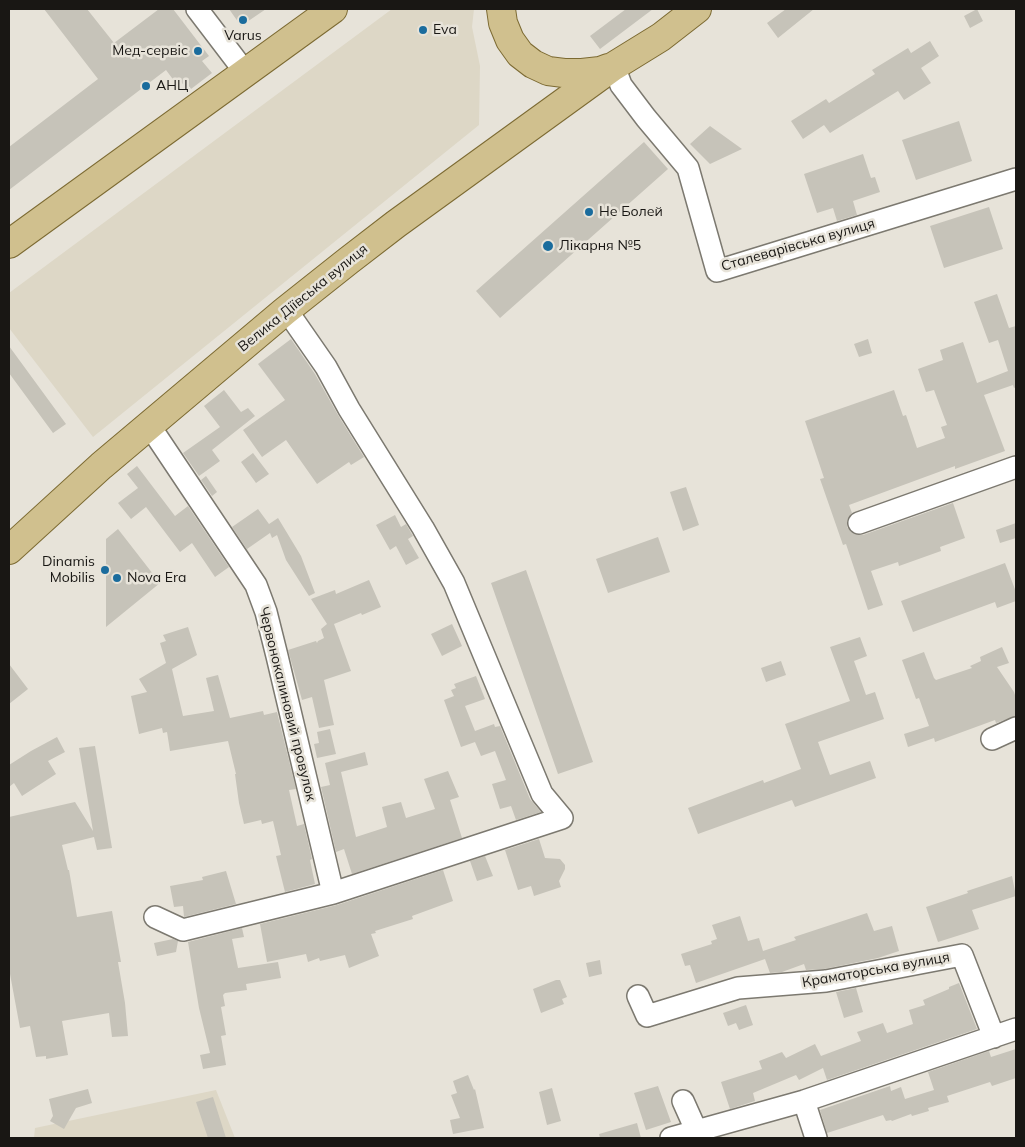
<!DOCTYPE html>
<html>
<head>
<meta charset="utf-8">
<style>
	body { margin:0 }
	#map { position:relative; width:1025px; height:1147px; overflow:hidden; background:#e7e3d9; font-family:Mulish,sans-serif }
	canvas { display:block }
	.frame { position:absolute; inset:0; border:10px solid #191714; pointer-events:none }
</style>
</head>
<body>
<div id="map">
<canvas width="1025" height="1147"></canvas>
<div class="frame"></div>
</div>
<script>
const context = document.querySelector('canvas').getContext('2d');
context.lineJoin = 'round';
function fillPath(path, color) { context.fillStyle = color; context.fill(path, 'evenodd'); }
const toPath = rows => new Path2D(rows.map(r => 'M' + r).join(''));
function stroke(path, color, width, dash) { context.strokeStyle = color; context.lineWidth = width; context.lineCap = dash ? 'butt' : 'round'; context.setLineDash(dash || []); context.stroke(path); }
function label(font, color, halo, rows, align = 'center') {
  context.font = font + ' Mulish,sans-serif'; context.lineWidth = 5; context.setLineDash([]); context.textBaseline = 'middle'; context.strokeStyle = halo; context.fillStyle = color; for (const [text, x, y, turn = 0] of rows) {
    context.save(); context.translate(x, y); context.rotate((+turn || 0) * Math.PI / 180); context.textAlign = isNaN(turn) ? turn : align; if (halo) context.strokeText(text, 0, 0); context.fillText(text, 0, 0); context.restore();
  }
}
fillPath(toPath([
	[392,9,474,9,472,27,480,66,479,125,93,437,9,328,9,293],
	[216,1090,235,1138,34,1138,35,1128]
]), '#ddd7c6');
fillPath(toPath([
	[44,9,87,9,114,43,159,9,173,9,209,56,202,61,212,73,191,89,188,85,185,87,179,79,175,82,166,70,9,190,9,147,98,79],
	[229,9,266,9,241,26],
	[626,9,653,9,600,49,590,36],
	[786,9,814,9,778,38,767,23],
	[977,9,983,21,970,28,964,16],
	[930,41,939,56,921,68,931,83,904,100,898,91,830,133,824,125,803,139,791,121,826,99,829,103,875,74,872,70,908,48,911,53],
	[959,121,972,161,916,180,902,140],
	[710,126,742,149,710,164,690,144],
	[644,142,668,169,500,318,476,291],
	[863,154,871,178,875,177,880,192,853,201,857,215,837,221,833,208,817,213,804,174],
	[989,207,1003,249,944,268,930,226],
	[997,294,1009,328,1016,326,1016,387,1014,388,1013,385,984,395,1005,451,955,469,955,466,849,505,852,513,847,520,847,527,851,532,857,535,863,535,953,503,965,538,940,547,941,551,899,566,898,562,871,571,883,605,868,610,846,544,843,545,820,479,824,478,805,421,894,390,903,416,906,415,917,448,945,438,941,427,947,425,934,390,926,392,918,369,943,360,940,350,963,342,977,383,1008,371,998,340,989,343,974,302],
	[291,339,315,374,338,415,364,457,351,465,349,462,317,484,286,440,262,457,243,430,285,400,258,364],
	[868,339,872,353,859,357,854,344],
	[9,346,66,424,53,433,9,373],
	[224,390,241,412,248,408,255,416,212,450,220,461,199,476,183,453,220,427,204,406],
	[253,453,269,474,256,483,241,462],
	[137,466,175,516,188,506,229,567,215,577,192,543,180,552,146,507,131,519,118,503,138,488,127,474],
	[206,476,217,492,212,496,201,480],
	[686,487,699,525,683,531,670,492],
	[258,509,269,524,278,518,301,556,315,593,309,596,286,560,277,535,272,538,270,533,247,549,250,554,232,527],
	[395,515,401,527,406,524,413,536,408,539,419,558,406,565,396,546,390,550,376,525],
	[1016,523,1016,538,1000,543,996,530],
	[118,529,160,583,106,627,106,539],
	[658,537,670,572,608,593,596,559],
	[1005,563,1016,592,1016,601,997,608,995,602,913,632,901,601],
	[526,570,593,762,558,774,491,583],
	[369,580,381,607,362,615,361,613,334,624,351,671,324,680,334,725,319,728,312,697,302,700,288,650,316,641,317,643,318,641,324,638,321,629,327,624,311,599,335,590,336,594],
	[452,624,462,646,442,656,431,634],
	[188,627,197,655,172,669,183,716,214,711,206,678,218,675,230,718,263,711,264,715,277,712,296,789,289,790,297,826,304,824,312,859,310,860,315,884,285,892,276,856,281,855,273,821,262,824,261,820,244,824,239,803,235,774,236,774,228,741,170,751,167,732,163,733,162,728,139,734,131,696,147,692,139,679,166,663,160,643,166,641,163,635],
	[860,637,867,656,854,661,866,695,875,692,884,719,818,742,830,775,870,761,876,778,795,807,792,800,698,834,688,808,763,780,764,783,801,769,785,724,850,701,830,647],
	[1002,647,1009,663,997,667,1014,692,1016,698,1016,716,996,723,995,720,935,742,934,738,908,747,904,734,929,726,919,698,916,699,902,660,924,652,934,678,936,680,972,668,970,666,981,661,980,657],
	[781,661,786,675,766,682,761,668],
	[9,664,28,689,9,704],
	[476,676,485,699,465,706,475,731,494,724,495,727,500,726,530,799,541,812,516,820,511,806,500,809,492,784,506,780,495,751,481,756,475,742,461,747,444,700,454,696,451,690,456,688,454,684],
	[330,729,336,754,317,758,314,744,319,743,317,732],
	[57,737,65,752,48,761,56,774,22,796,14,783,9,787,9,765,31,751],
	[95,746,112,848,97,850,94,837,62,845,68,870,69,870,77,917,112,911,121,962,118,962,125,1003,128,1036,112,1037,109,1013,62,1021,68,1055,46,1059,46,1056,36,1057,30,1026,20,1028,10,974,9,974,9,817,75,802,93,831,79,748],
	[365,752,368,765,341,772,356,837,387,827,382,807,401,802,406,818,435,809,424,779,448,771,459,797,450,800,462,838,352,874,344,849,336,852,321,787,330,785,325,763],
	[539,839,545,858,560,859,565,865,565,869,559,881,561,887,534,896,531,886,518,890,505,850],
	[485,856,493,876,477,881,470,861],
	[443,870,453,901,412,916,413,919,375,931,376,933,371,934,379,956,349,968,345,955,320,961,319,958,308,962,306,954,267,962,260,924,337,905],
	[226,871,236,904,184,917,183,906,174,907,170,886,203,880,202,877],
	[1012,876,1016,896,972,910,979,929,938,942,926,907,968,893,967,891],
	[867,913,874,931,892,926,899,951,878,958,824,969,806,970,804,964,782,972,770,973,765,959,696,983,690,965,685,966,681,954,712,944,711,941,717,939,712,925,740,916,748,941,759,938,763,951,796,940,794,937],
	[242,928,244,937,232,939,238,968,278,962,281,978,246,984,247,990,225,993,223,995,225,1006,221,1007,226,1035,221,1036,226,1065,203,1069,200,1055,210,1053,199,1008,188,942],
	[173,939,178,941,176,952,157,956,154,943],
	[600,960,602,974,589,977,586,963],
	[556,980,560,980,567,997,562,999,564,1004,541,1013,533,989],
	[959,983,977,1029,827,1080,823,1068,799,1080,796,1075,753,1093,755,1101,730,1109,721,1082,762,1069,759,1061,782,1052,786,1058,815,1044,821,1056,861,1041,857,1032,883,1023,887,1033,913,1024,909,1010,925,1005,923,1000,949,989,949,987],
	[856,988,863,1012,844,1018,836,992],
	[746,1005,753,1025,739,1030,736,1023,728,1026,723,1013],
	[1016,1049,1016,1078,992,1086,990,1082,947,1096,949,1102,928,1108,929,1111,912,1116,911,1114,892,1121,891,1120,886,1121,883,1115,827,1133,820,1110,890,1086,891,1091,901,1087,905,1099,934,1090,928,1072,989,1051,991,1057],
	[468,1075,474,1090,475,1089,484,1128,453,1134,450,1120,460,1118,451,1095,457,1093,453,1081],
	[658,1086,671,1122,646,1130,634,1093],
	[552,1088,561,1121,547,1125,539,1092],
	[88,1089,92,1103,76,1108,64,1129,50,1121,53,1116,49,1099],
	[213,1097,226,1138,208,1138,196,1102],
	[637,1123,641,1138,600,1138,599,1134]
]), '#c6c3b9');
const minor = toPath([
	[197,9,245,72],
	[614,66,621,85,646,118,688,168,717,271,1016,179],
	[149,425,256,585,266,612,277,656,333,893],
	[859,523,1016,467],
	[992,739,1016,728],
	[155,917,183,930,333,893,562,818,542,794,454,583,423,528,349,409,326,367,292,318,285,311],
	[638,996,647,1016,738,988,826,981,962,955,994,1037],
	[683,1101,696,1130],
	[804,1101,816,1138],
	[671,1138,804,1101,1016,1029]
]);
const major = toPath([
	[501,9,503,23,510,40,520,54,533,64,548,71,564,73,582,73,600,71,608,68],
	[9,244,333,9],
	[9,550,101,466,285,311,348,261,396,224,614,66,661,37,697,9]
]);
stroke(minor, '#7c7970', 24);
stroke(major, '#7c6a32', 30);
stroke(minor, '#fff', 21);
stroke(major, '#d0c08e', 28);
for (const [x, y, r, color] of [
	[243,20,5,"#1a6c9d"],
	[423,30,5,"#1a6c9d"],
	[198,51,5,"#1a6c9d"],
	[146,86,5,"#1a6c9d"],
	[589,212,5,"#1a6c9d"],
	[548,246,6,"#1a6c9d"],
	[105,570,5,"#1a6c9d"],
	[117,578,5,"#1a6c9d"]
]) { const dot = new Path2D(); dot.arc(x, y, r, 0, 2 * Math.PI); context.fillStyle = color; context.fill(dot); stroke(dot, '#e7e3d9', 2); }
label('14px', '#191714', '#e7e3d9', [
	["Eva",433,30],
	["Varus",243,36,"center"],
	["Мед-сервіс",188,51,"right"],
	["АНЦ",156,86],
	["Не Болей",599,212],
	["Лікарня №5",559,246],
	["Dinamis",95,562,"right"],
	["Mobilis",95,578,"right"],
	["Nova Era",127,578]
], 'left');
label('14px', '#191714', '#e7e3d9', [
	["Сталеварівська вулиця",798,245,-16],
	["Велика Діївська вулиця",303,298,-39],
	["Червонокалиновий провулок",287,704,76],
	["Краматорська вулиця",876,970,-10]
]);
</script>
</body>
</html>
